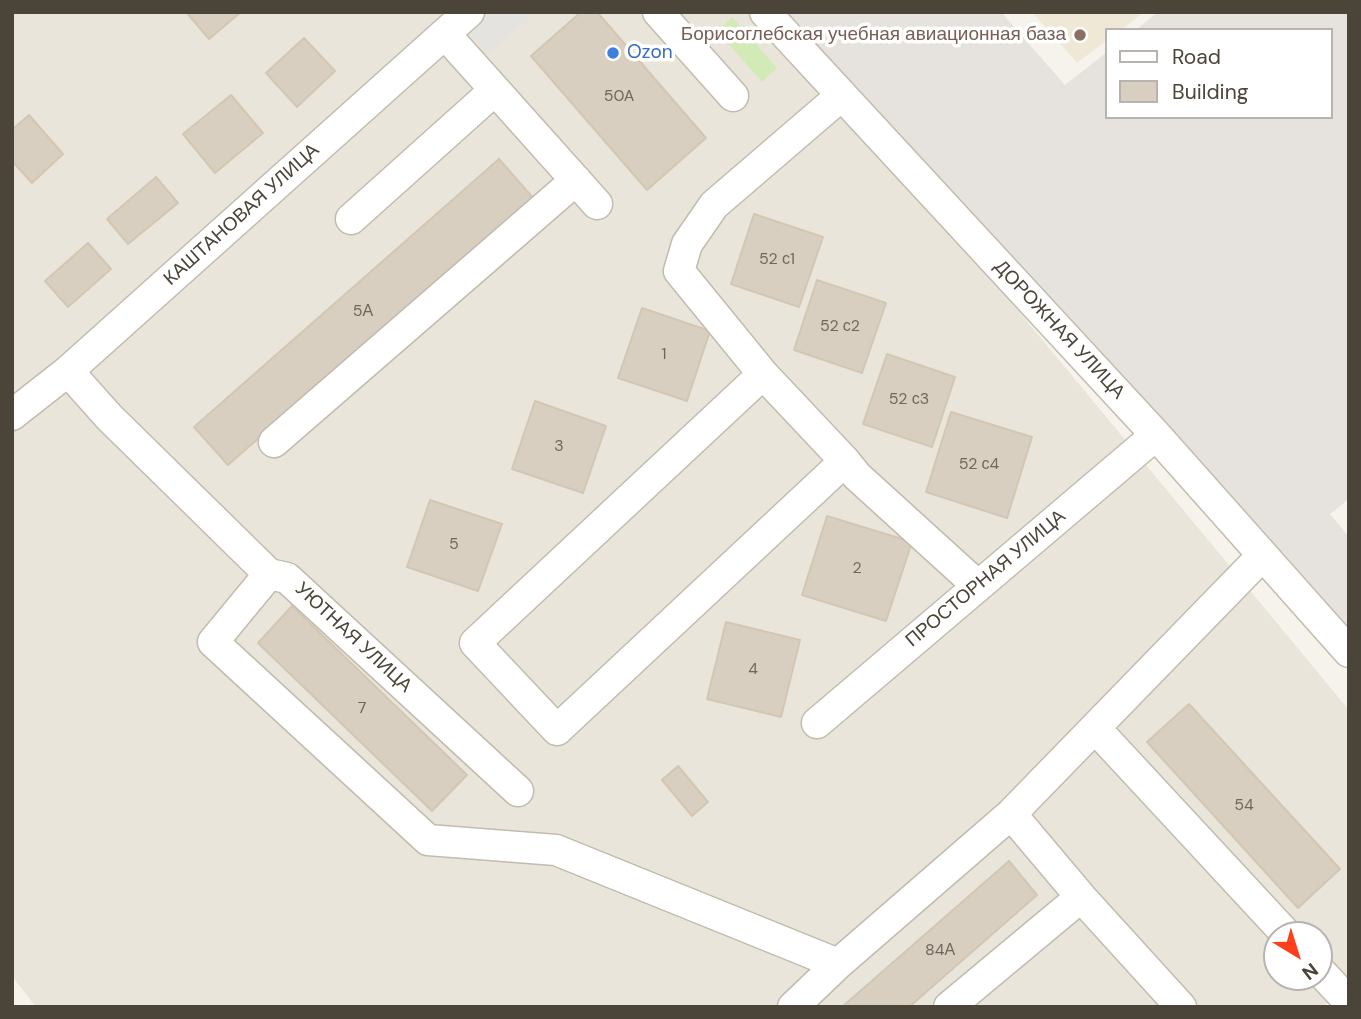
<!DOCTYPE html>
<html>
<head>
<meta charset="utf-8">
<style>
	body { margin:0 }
	#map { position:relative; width:1361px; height:1019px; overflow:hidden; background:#f6f3ec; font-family:"DM Sans",sans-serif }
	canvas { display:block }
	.frame { position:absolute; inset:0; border:14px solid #4b4439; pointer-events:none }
	.legend { position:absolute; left:1105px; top:28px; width:228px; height:91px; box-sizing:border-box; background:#fff; border:2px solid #b7b4b0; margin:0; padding:9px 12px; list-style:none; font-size:21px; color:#4b4439 }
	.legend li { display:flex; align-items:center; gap:14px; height:35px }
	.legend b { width:35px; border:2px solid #b7b4b0 }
	.north { position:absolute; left:1263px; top:921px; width:70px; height:70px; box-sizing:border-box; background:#fff; border:2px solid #b7b4b0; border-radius:50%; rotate:142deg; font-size:19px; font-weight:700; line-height:28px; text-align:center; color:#4b4439 }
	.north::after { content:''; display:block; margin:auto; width:24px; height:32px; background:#fc3f1d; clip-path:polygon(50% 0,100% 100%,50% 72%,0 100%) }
</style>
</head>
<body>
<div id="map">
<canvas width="1361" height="1019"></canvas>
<div class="frame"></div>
<ul class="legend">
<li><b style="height:9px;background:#fff"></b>Road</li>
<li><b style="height:19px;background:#d8cfc1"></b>Building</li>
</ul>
<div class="north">N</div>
</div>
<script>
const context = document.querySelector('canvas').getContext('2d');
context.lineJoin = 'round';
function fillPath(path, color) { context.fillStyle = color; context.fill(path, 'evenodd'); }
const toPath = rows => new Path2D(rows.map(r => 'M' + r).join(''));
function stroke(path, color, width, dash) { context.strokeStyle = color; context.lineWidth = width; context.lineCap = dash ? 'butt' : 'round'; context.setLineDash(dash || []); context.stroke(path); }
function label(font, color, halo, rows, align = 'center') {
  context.font = font + ' "DM Sans",sans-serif'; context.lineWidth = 7; context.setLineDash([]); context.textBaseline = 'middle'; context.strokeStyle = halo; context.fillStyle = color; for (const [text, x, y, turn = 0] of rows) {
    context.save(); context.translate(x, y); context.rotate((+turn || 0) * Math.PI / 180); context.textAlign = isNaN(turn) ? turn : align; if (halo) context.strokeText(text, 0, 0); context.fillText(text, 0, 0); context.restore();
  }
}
fillPath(toPath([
	[12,12,762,12,822,74,1349,710,1349,984,1323,1007,36,1007,12,976],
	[1277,935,1319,935,1319,977,1277,977]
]), '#eae5da');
fillPath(toPath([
	[765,12,1001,12,1065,85,1107,52,1107,117,1331,117,1331,30,1136,30,1158,12,1349,12,1349,499,1330,514,1349,537,1349,654]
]), '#e6e2dd');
fillPath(toPath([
	[1032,12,1144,12,1121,30,1107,30,1107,40,1077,63]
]), '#efe8d6');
fillPath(toPath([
	[732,17,777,68,762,82,717,31]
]), '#d2eab5');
fillPath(toPath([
	[494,12,537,12,488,54,470,33]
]), '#e5e3e0');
const building = toPath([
	[186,12,241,12,209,39,186,12],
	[581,12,597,12,706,138,647,190,531,56,581,12],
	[304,38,335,71,297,107,266,73,304,38],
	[231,95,263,133,215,173,183,134,231,95],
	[29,115,63,154,32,183,12,161,12,130,29,115],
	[499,159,533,198,228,465,194,427,499,159],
	[156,177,178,203,128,244,107,219,156,177],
	[754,214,823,237,799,307,731,284,754,214],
	[88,243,111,269,68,307,45,281,88,243],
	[817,280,886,303,862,373,794,350,817,280],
	[642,308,710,331,687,401,618,378,642,308],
	[887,354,955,377,932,447,863,424,887,354],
	[535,401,606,426,583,493,512,469,535,401],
	[951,412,1032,437,1007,518,926,492,951,412],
	[430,500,502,524,478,591,407,567,430,500],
	[827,516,912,542,886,621,802,595,827,516],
	[292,606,467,775,432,811,258,643,292,606],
	[726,622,800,640,781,717,707,699,726,622],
	[1189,704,1340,869,1298,908,1147,742,1189,704],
	[678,766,708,802,692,816,662,780,678,766],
	[1009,861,1037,895,909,1007,842,1007,1009,861]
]);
fillPath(building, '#d8cfc1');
stroke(building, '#d3c7b4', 2);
const minor = toPath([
	[658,12,733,96],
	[765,12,1156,435,1349,652],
	[445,34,597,204],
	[351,219,495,90],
	[68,371,109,417,269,574,287,578,518,791],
	[763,374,679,271,687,244,714,205,842,95],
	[12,415,68,371,469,12],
	[274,442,576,180],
	[845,461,557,730,475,643,763,374,845,461,857,476,978,586],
	[269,574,213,642,428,840,556,850,838,964],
	[817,723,1156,435],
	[1095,728,1287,935],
	[1081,897,1181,1007],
	[1319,970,1349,1002],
	[793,1007,838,964,1011,814,1262,556],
	[949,1007,1081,897,1011,814]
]);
stroke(minor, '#c2bbae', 33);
stroke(minor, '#fff', 30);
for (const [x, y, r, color] of [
	[1080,35,7,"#8d6e63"],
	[613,53,7,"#3f7fe0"]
]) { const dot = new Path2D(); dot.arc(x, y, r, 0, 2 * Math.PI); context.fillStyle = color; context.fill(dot); stroke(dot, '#fff', 2.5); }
label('16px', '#6e675b', null, [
	["50A",619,97],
	["52 с1",777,260],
	["5А",363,312],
	["52 с2",840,327],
	["1",664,355],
	["52 с3",909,400],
	["3",559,447],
	["52 с4",979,465],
	["5",454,545],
	["2",857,569],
	["4",753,670],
	["7",362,709],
	["54",1244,806],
	["84А",940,951]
]);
label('19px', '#785e54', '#fff', [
	["Борисоглебская учебная авиационная база",1066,35]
], 'right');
label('19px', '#366cbe', '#fff', [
	["Ozon",627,53]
], 'left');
label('19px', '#4b4439', '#fff', [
	["КАШТАНОВАЯ УЛИЦА",242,215,-42],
	["ДОРОЖНАЯ УЛИЦА",1059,330,47],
	["ПРОСТОРНАЯ УЛИЦА",986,579,-40],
	["УЮТНАЯ УЛИЦА",353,638,43]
]);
</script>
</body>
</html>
